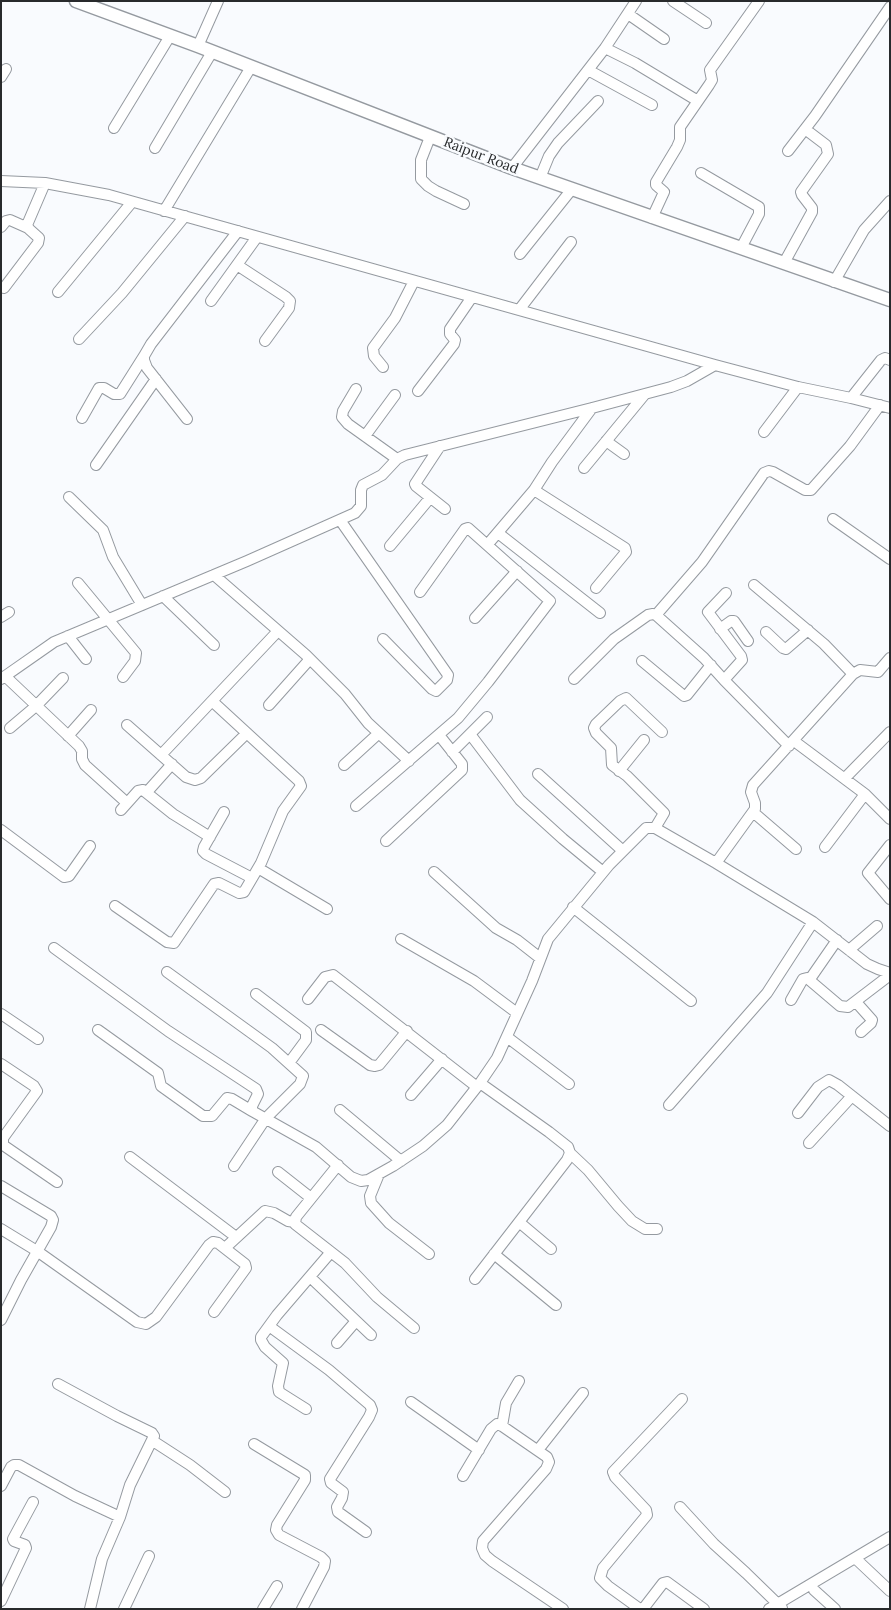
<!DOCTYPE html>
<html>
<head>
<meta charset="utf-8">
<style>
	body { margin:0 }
	#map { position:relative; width:891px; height:1610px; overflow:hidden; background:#f9fbfe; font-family:Lora,serif }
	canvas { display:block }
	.frame { position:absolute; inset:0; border:2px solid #282a2c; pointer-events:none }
</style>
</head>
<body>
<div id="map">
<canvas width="891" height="1610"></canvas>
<div class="frame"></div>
</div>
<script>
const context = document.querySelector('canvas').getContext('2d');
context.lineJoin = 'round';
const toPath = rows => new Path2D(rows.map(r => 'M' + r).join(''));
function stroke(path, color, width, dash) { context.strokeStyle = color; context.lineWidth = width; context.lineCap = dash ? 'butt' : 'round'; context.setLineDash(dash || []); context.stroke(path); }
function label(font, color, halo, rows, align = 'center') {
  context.font = font + ' Lora,serif'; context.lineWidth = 5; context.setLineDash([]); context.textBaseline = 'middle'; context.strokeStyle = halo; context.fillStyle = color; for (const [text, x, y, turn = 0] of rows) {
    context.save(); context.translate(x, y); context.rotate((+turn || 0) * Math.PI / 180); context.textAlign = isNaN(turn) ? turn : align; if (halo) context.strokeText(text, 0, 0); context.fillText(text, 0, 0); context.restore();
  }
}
const minor = toPath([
	[673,1,706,23],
	[628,14,664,39],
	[198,46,218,1],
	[605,48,635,63,698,101],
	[588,70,652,105],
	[1,77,6,69],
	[114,128,170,36],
	[430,137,421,160,421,179,428,186,436,191,464,204],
	[155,148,212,52],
	[788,151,815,116,890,7],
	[512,168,605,48,636,1],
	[701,173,759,207,759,214,741,248],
	[540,178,549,156,558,143,598,101],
	[1,181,45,183,109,195,715,365,798,387,851,398,890,408],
	[164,211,251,67],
	[652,218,664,192,656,185,656,182,677,147,680,140,680,127,709,85,712,80,710,70,759,1],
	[1,227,6,221,10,220,28,228],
	[520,254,572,189],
	[784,263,812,212,812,208,802,195,801,192,828,154,826,145,805,129],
	[237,265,286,297,290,301,289,308,265,341],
	[834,282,864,230,890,201],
	[4,288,38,243,39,238,29,229,27,225,45,183],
	[58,292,132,202],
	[211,301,257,237],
	[519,310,571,242],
	[79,339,122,293,185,216],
	[383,367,374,356,373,348,395,318,414,281],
	[356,389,343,411,342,417,348,424,397,459],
	[418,391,454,344,455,340,450,334,450,329,472,297],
	[851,398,881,360,885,358,890,360],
	[82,418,99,388,104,388,114,394,120,394,144,356],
	[187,419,147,368,144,360,144,356,151,344,238,231],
	[764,432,798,387],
	[365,436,395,395],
	[606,441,624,454],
	[440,446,415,484,416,486,445,509],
	[96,465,156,379],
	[584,468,645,394],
	[534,490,625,548,626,552,596,588],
	[69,497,103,530,113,557,142,605],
	[833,519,890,559],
	[340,520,448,675,447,680,436,691,432,689,383,639],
	[498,533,600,613],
	[488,544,534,490,552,462,592,408],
	[390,546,430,498],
	[214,575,306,655,345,694,368,723,409,761],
	[78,583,136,653,135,661,123,677],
	[754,585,824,644,853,674],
	[163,596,214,645],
	[656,615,702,562,764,473,769,471,773,472,805,490,811,490,850,446,880,405],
	[1,617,9,612],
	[475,618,517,571],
	[720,629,731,621,734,621,748,641],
	[766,632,783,648,786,649,808,630],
	[68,636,86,659],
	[642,661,684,696,687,695,711,665],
	[5,676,79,746,82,751,82,759,85,765,127,803],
	[1,679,54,642,247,561,355,513,361,506,361,490,363,485,382,475,397,459,405,455,592,408,671,387,687,381,715,365],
	[574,679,614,639,648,615,653,614,656,615,704,658,724,680,789,746],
	[724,680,742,660,741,656,708,612,726,593],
	[269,705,310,659],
	[127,725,186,777,195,780,201,778,247,733],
	[10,728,36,706,63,678],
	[470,734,520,800,563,839,603,872],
	[68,736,91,710],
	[794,741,865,794,890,819],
	[452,752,487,717],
	[161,755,278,631],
	[344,765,379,733],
	[619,771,644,740],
	[538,774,623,851],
	[845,778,890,732],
	[147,792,172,764],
	[356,806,458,718,488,682,550,601,468,528,465,529,420,592],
	[121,810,138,791,143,790,173,814,210,837],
	[224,812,204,847,203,851,206,854,252,878],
	[753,812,796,849],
	[655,828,664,813,627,776,612,765,611,748,596,733,594,728,596,724,620,701,626,698,662,732],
	[1,830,64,877,69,876,90,846],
	[386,841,462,770,462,764,439,735],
	[890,845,868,873,890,899],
	[825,847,865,794],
	[716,863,755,809,755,803,751,792,753,785,853,674,860,670,878,672,890,658],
	[258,868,327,909],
	[434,872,496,928,517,940,540,958],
	[115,906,167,942,174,943,214,884,219,883,239,893,244,892,261,863,283,811,301,786,299,781,212,701],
	[573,907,691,1001],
	[401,939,474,981,517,1013],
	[54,948,168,1031,256,1089,258,1094,252,1106,252,1111,316,1147,351,1177,361,1181,368,1180,393,1166,423,1146,447,1125,480,1083,497,1058,532,981,548,939,609,865,646,828,655,828,716,863,813,922,867,964,878,969,890,973],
	[849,950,877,926],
	[167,972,272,1048,303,1076,300,1084,266,1118,234,1166],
	[810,979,837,940],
	[256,994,306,1032,306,1040,289,1063],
	[308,999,325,977,333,975,477,1087],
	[791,1000,803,979,807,978,840,1006,848,1007,890,975],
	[856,1002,872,1020,871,1023,861,1032],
	[1,1014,38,1039],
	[98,1030,158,1073,161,1086,203,1116,212,1116,227,1098,232,1099,252,1111],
	[321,1030,370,1065,375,1066,379,1065,407,1031],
	[507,1037,569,1084],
	[1,1064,34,1086,37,1091,3,1138,3,1145,57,1182],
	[411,1095,442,1059],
	[669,1105,767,993,813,922],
	[340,1110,401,1161],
	[798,1113,818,1087,829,1080,838,1085,890,1126],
	[809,1143,852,1096],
	[570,1153,588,1170,618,1206,632,1221,645,1229,657,1229],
	[130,1157,236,1237],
	[338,1165,296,1217,295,1224,345,1263,377,1297,414,1328],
	[278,1172,311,1198],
	[379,1174,370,1196,371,1203,389,1223,429,1254],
	[1,1186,51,1216,53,1220,51,1227,21,1280,1,1320],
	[519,1222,551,1249],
	[1,1229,37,1251,137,1322,146,1324,156,1317,209,1245,213,1242,218,1243,245,1264,246,1268,214,1312],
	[225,1248,265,1211,274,1213,288,1221,295,1222],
	[494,1254,556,1305],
	[310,1277,371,1335],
	[475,1279,567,1160,570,1153,568,1147,549,1132,480,1083],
	[269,1326,329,1370,370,1405,372,1410,369,1417,330,1479,331,1483,343,1492,342,1498,337,1507,338,1512,366,1532],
	[337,1343,356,1321],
	[58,1384,117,1416,152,1433,154,1436,130,1485,120,1517,102,1559,90,1609],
	[411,1402,479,1450],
	[306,1409,279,1392,278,1386,283,1363,265,1347,261,1340,261,1337,277,1315,331,1252],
	[502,1426,506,1403,519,1381],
	[153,1441,190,1465,225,1492],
	[254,1444,305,1475,305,1480,277,1525,276,1530,279,1535,321,1557,325,1561,324,1567,302,1609],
	[538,1450,583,1393],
	[463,1476,491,1429,497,1424,502,1426,547,1457,549,1462,546,1469,483,1541,482,1548,485,1555,492,1561,563,1609],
	[1,1486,11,1467,14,1465,19,1465,75,1496,120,1517],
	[680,1507,714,1544,746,1573,782,1608],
	[855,1558,890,1591],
	[814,1590,835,1609],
	[1,1601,26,1548,25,1545,14,1541,13,1539,33,1502],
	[124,1609,149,1556],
	[263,1609,277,1586],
	[640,1609,608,1586,600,1578,603,1568,647,1515,646,1510,615,1477,613,1472,682,1399],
	[643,1609,663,1583,667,1582,704,1609],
	[769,1609,890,1537]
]);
const major = toPath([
	[76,1,198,46,512,168,890,300]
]);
stroke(minor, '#959aa0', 12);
stroke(major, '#959aa0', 15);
stroke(minor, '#fff', 10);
stroke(major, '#fff', 12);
label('14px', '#282a2c', '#f9fbfe', [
	["Raipur Road",481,156,21]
]);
</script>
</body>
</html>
